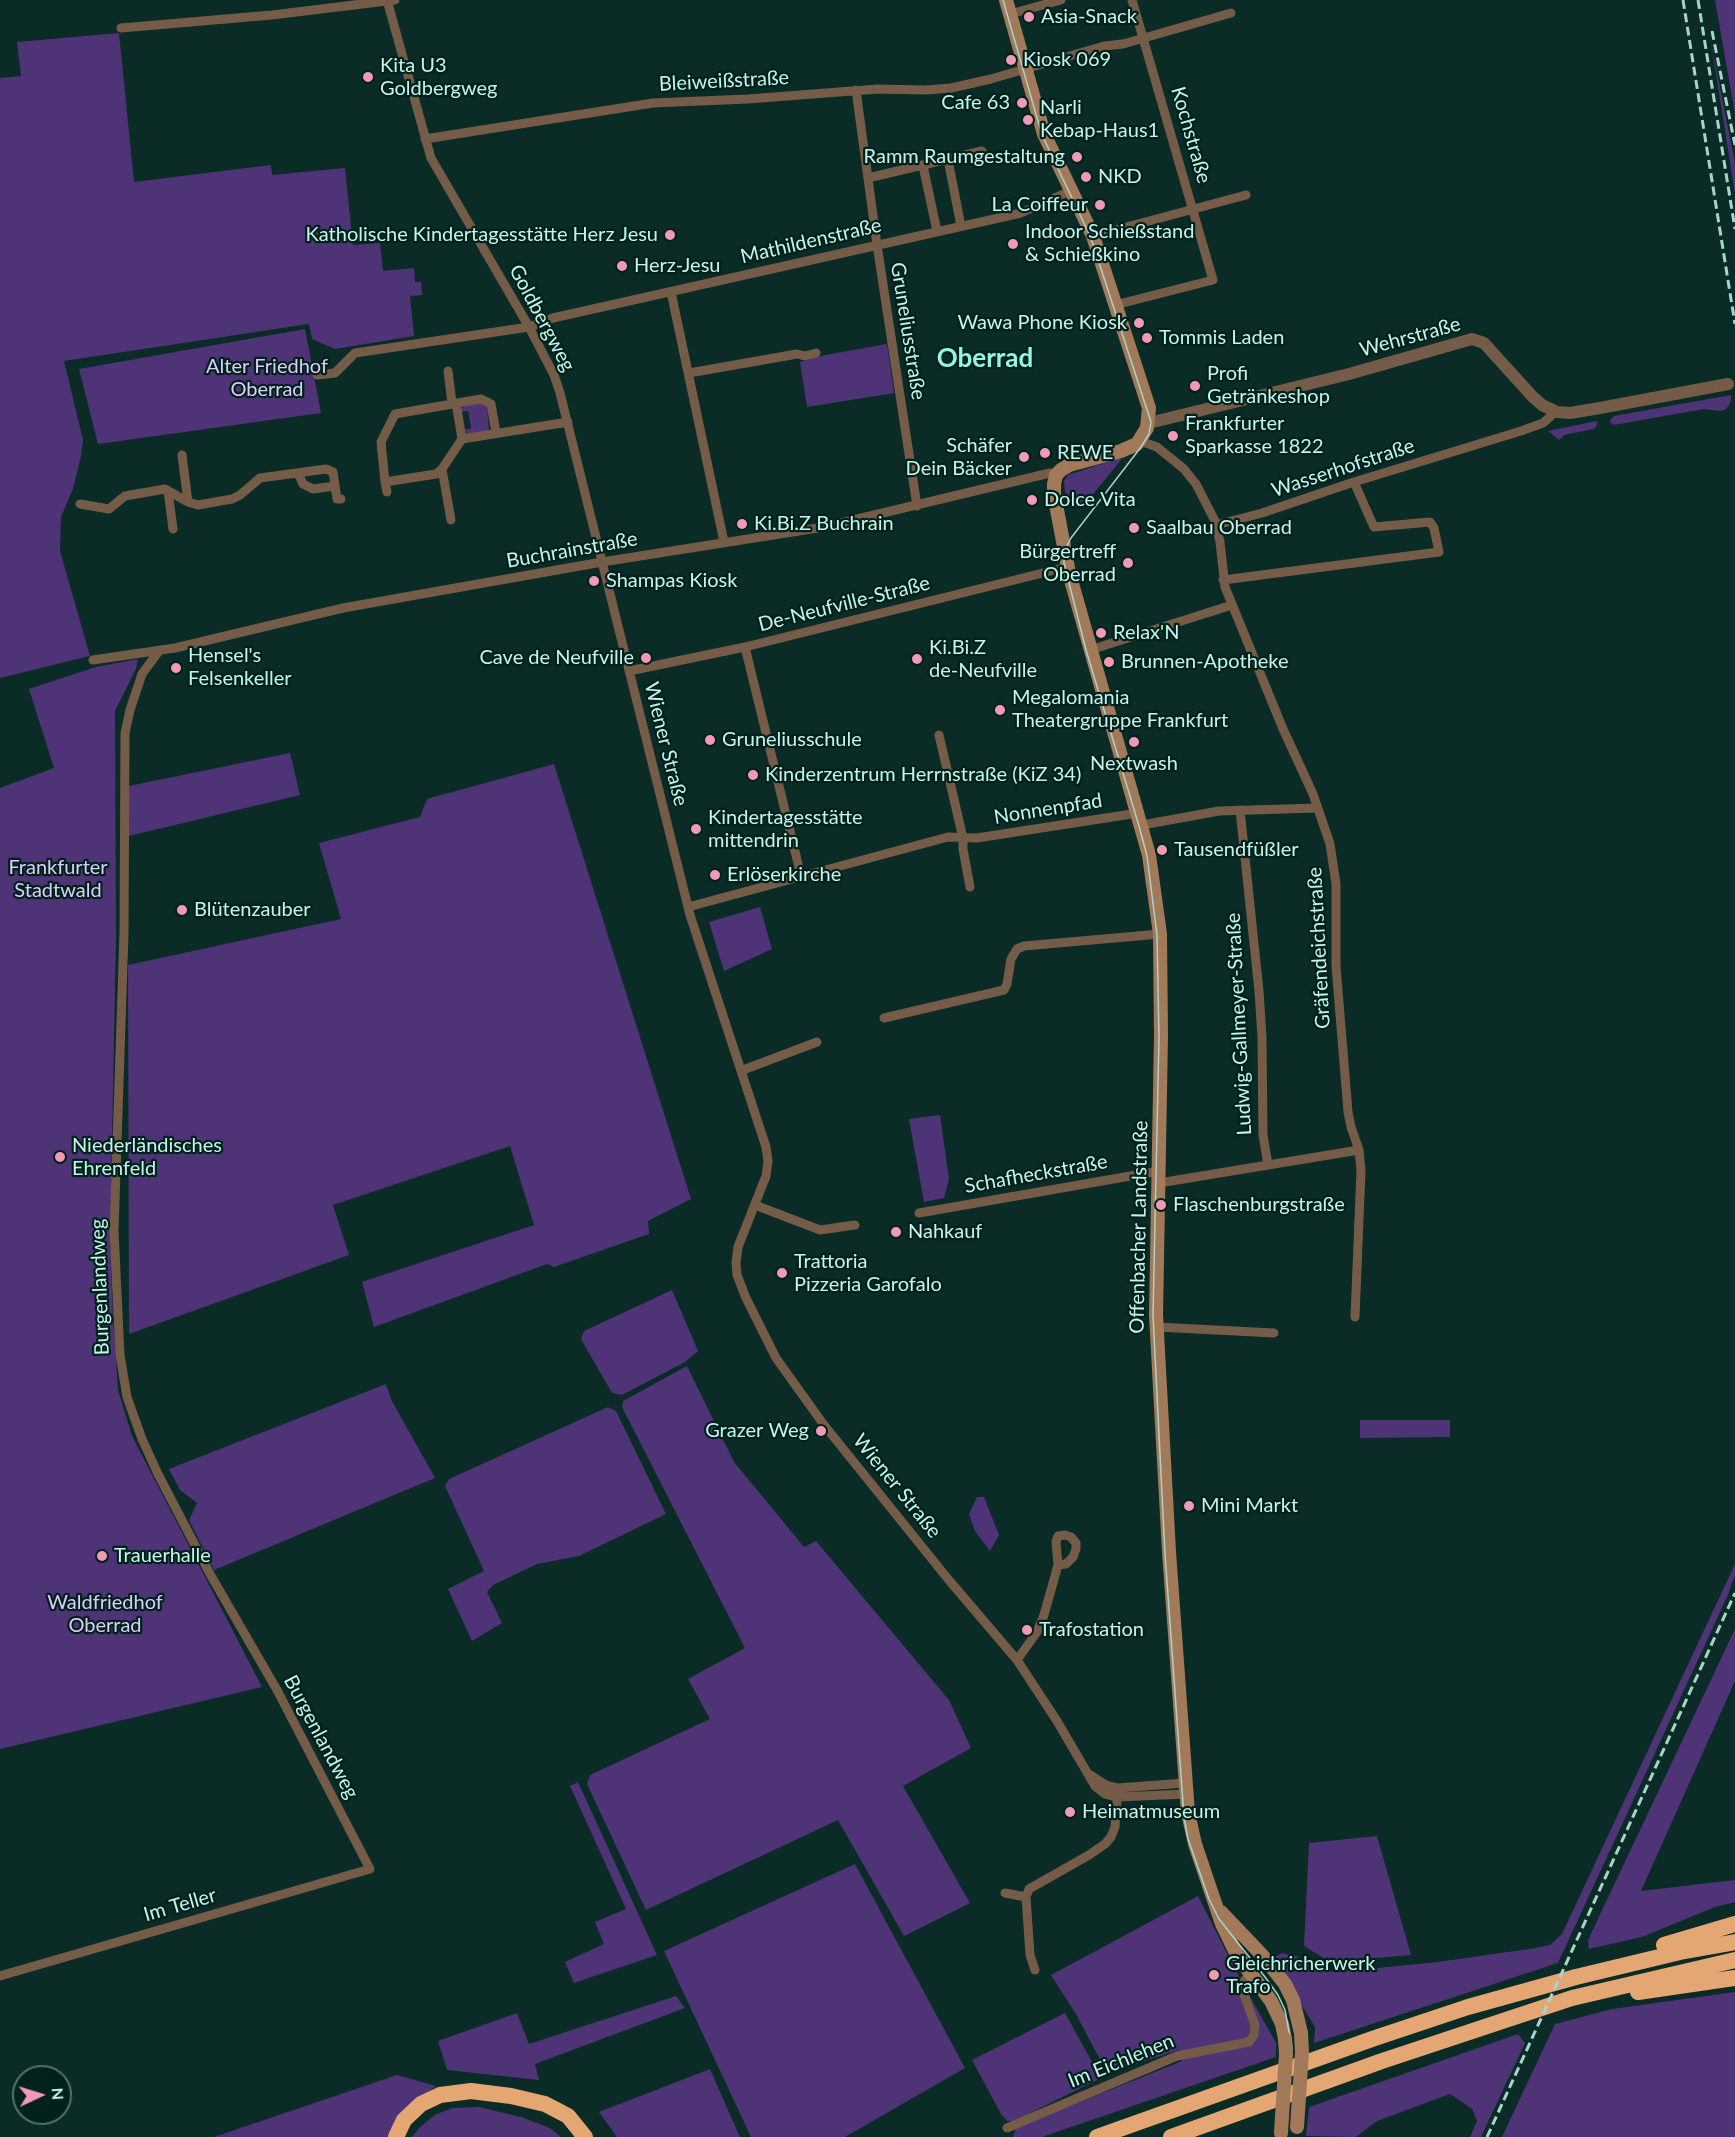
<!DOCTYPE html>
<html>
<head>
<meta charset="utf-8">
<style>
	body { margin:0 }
	#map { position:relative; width:1735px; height:2137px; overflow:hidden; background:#0a2b26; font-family:Lato,sans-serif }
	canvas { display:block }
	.north { position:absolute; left:12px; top:2065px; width:60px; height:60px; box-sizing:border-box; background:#01211c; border:2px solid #50756e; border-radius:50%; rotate:86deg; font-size:16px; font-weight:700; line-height:24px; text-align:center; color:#c6f4ea }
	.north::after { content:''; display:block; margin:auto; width:21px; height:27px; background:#f19ab4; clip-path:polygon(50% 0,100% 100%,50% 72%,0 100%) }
</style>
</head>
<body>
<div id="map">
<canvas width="1735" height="2137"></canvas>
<div class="north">N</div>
</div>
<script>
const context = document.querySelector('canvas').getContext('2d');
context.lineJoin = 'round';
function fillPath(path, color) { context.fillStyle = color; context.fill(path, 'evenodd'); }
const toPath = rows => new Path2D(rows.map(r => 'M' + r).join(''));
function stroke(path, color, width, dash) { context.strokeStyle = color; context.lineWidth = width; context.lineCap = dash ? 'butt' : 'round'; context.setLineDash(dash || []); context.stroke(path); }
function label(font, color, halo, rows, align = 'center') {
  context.font = font + ' Lato,sans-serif'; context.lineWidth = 4.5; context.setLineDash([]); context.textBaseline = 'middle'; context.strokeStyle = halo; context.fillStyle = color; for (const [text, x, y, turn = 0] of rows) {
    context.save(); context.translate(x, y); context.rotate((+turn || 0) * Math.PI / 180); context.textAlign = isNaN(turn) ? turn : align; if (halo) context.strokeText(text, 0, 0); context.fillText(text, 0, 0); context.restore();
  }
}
fillPath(toPath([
	[1715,0,1735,0,1735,114],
	[119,33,134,182,271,165,272,175,345,168,353,245,380,243,383,271,414,268,415,282,421,282,422,295,410,296,414,336,335,349,312,339,309,324,64,361,83,440,81,456,73,489,61,517,60,551,90,656,0,678,0,78,21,76,17,42],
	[1711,42,1735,163,1735,194],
	[305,329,321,413,98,444,79,369],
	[887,344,894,393,807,407,800,362,825,355],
	[1731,395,1731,401,1729,405,1726,409,1720,411,1704,409,1614,425,1610,422,1610,420,1614,416],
	[481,403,487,406,489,429,487,431,467,434,464,430,471,428,468,411,460,412,461,409,465,405],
	[1597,421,1597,425,1594,429,1564,435,1559,440,1548,431],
	[1119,458,1121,460,1084,505,1080,504,1065,492,1064,481,1068,475],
	[138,659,136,669,115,711,116,936,110,1242,113,1318,118,1390,132,1436,262,1687,0,1749,0,788,54,768,29,689,96,667],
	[290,753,300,795,129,836,129,786],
	[554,764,691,1199,648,1221,649,1234,554,1267,547,1264,374,1327,362,1282,534,1225,510,1146,333,1205,349,1255,129,1334,128,965,341,919,319,843,420,817,427,799],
	[760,907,772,949,724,971,709,922],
	[940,1115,949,1179,944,1198,924,1202,909,1119],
	[672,1290,698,1351,685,1362,622,1395,612,1393,581,1339,584,1331],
	[687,1366,734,1462,804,1547,816,1541,949,1700,971,1748,903,1786,970,1903,904,1936,838,1820,646,1910,587,1784,590,1775,710,1719,688,1679,745,1648,622,1407,623,1401],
	[386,1384,392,1401,435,1478,214,1570,189,1520,197,1503,180,1490,169,1469],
	[608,1407,616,1411,666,1514,579,1556,537,1564,493,1585,487,1592,502,1623,472,1641,448,1589,484,1571,445,1486,449,1479],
	[1360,1420,1450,1420,1450,1437,1360,1438],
	[977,1497,984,1497,999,1535,990,1551,975,1531,969,1514],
	[1735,1564,1735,1575,1727,1597,1558,1963,1314,2043,1315,2027,1273,1958,1282,1953,1296,1956,1327,1971,1338,1972,1438,1962,1536,1948,1550,1945,1562,1934],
	[1735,1629,1735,1681,1641,1891,1735,1880,1735,1902,1715,1907,1642,1937,1589,1949,1588,1940],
	[578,1782,657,1955,574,1983,565,1962,604,1944,595,1922,626,1909,570,1786],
	[1377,1836,1411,1955,1330,1962,1304,1946,1309,1843],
	[855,1864,965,2068,845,2137,751,2137,664,1951],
	[1198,1896,1237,1973,1276,2043,1276,2057,1042,2137,1013,2137,1016,2128,1182,2061,1179,2050,1107,2073,1076,2014,1051,1975],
	[1735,1992,1735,2137,1502,2137,1555,2024,1612,2009],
	[676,1996,685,2008,535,2064,539,2080,447,2070,438,2041,517,2013,529,2044],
	[1065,2013,1101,2078,1014,2121,1007,2121,1001,2114,972,2060],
	[1518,2034,1525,2043,1481,2137,1470,2137,1477,2121,1472,2109,1450,2094,1377,2121,1356,2137,1306,2136,1309,2107],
	[710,2069,740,2137,617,2137,599,2112],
	[397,2075,436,2086,402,2113,388,2137,214,2137],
	[479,2107,521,2117,550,2128,561,2137,412,2137,419,2128,436,2114,453,2108]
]), '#4f3377');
stroke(toPath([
	[387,0,431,158,529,327,554,375,560,393,690,915,766,1147,768,1161,766,1176,738,1247,736,1262,737,1275,746,1298,776,1358,824,1425,948,1579,1017,1660,1057,1721,1095,1786,1105,1794,1118,1797,1186,1794],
	[1010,14,1061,0],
	[121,28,272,15,395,0],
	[856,90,877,245,917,506],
	[425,139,653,103,748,99,878,89,926,90,951,88,991,79,1104,46,1123,44,1231,13],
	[948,160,961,226],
	[923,166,937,231],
	[868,178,982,151],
	[1093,236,1246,195],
	[671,292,724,542],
	[1115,305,1213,280,1132,0],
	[448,371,452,403],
	[689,373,797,354,805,356,816,353],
	[317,375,335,373,355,353,529,327,553,318,1021,213,1070,191],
	[462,439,568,422],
	[1140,441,1157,447,1184,469,1196,484,1215,521,1220,542,1225,587,1283,729,1313,794,1330,844,1336,884,1336,966,1348,1112,1351,1127,1359,1150,1361,1171,1355,1317],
	[182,455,188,502],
	[298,473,303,484,313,489,335,486],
	[385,482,381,442,395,414,481,399,491,404,496,433],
	[168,491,173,529],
	[387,492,385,482,436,474,442,469],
	[80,504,109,509,125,496,165,489,188,502,198,505,232,499,240,495,260,478,326,469,333,472,337,499,341,499],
	[451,520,442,469,462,439,456,403],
	[1216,525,1262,513,1354,482,1521,431,1543,423,1550,417,1554,411],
	[1223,580,1439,552,1434,528,1430,522,1374,527,1354,482],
	[745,647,801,876],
	[1090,650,1232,605],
	[93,660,175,648,343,608,602,562,824,527,1050,473,1056,475],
	[629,671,745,647,1067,567],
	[939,735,963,838,963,849,970,887],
	[1240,810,1259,991,1262,1037,1263,1135,1268,1165],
	[1142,825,1219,811,1317,808],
	[688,907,948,837,977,838,1138,813],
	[884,1018,1004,990,1007,984,1011,959,1017,949,1024,946,1160,934],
	[743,1070,817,1042],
	[1159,1183,1359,1150],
	[755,1205,820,1230,855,1225],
	[919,1213,1159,1171],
	[1157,1327,1274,1333],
	[1017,1660,1037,1632,1044,1615,1058,1565,1056,1542,1058,1536,1065,1535,1071,1537,1076,1543,1076,1549,1073,1557,1066,1564,1058,1565],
	[1089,1774,1106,1785,1118,1788,1185,1783],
	[1005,1893,1026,1897],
	[1035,1970,1030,1955,1026,1897,1029,1889,1089,1855,1105,1844,1111,1837,1115,1827,1118,1788],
	[0,1976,370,1869,277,1690,210,1574,158,1474,142,1439,127,1397,120,1355,114,1231,124,934,125,733,130,710,142,674,159,651],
	[1007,2128,1177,2056,1249,2042,1254,2035,1255,2025,1242,1989,1244,1981,1251,1973]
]), '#745c48', 9);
stroke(toPath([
	[1149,423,1349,374,1472,339,1484,343,1532,396,1542,405,1557,412,1570,413,1600,408,1728,384]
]), '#745c48', 12);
stroke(toPath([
	[1006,0,1044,134,1093,236,1149,408,1147,428,1137,444,1121,451,1069,465,1061,470,1056,475,1054,484,1054,494,1069,573,1149,855,1160,934,1161,1036,1156,1315,1169,1552,1188,1813,1195,1844,1222,1924,1237,1955,1271,2001,1282,2024,1285,2039],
	[1221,1912,1262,1955,1285,1984,1293,2000,1301,2033]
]), '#a27a5a', 14);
stroke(toPath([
	[1664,1945,1735,1924],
	[1638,1992,1735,1978],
	[396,2137,404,2120,421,2104,440,2095,471,2091,511,2096,545,2104,568,2116,585,2137],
	[1097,2137,1375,2038,1468,2007,1576,1977,1680,1952,1735,1942],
	[1171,2137,1382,2061,1572,1998,1735,1960]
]), '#e4a773', 16);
stroke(toPath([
	[1003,0,1042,135,1091,238,1151,422,1149,434,1141,447,1071,538,1064,551,1064,563,1086,650,1139,826,1147,856,1157,935,1159,1037,1153,1315,1165,1554,1184,1817,1188,1839,1209,1899,1219,1919,1265,1977,1278,1995,1285,2010,1292,2048,1286,2137]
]), '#a8d4cb', 1.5);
stroke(toPath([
	[1683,0,1735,324],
	[1698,0,1735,229],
	[1712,31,1735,145],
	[1487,2137,1735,1593]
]), '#a8d4cb', 3, [9, 4.5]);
stroke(toPath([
	[1297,2127,1302,2052,1301,2033],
	[1281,2133,1286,2054,1285,2039]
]), '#a27a5a', 14);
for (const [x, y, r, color] of [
	[1029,17,6,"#f19ab4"],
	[1011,60,6,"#f19ab4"],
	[368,77,6,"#f19ab4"],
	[1022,103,6,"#f19ab4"],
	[1028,120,6,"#f19ab4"],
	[1077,157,6,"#f19ab4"],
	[1086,177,6,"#f19ab4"],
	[1100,205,6,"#f19ab4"],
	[670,235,6,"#f19ab4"],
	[1013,244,6,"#f19ab4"],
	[622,266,6,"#f19ab4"],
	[1139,323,6,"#f19ab4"],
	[1147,338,6,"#f19ab4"],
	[1195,386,6,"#f19ab4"],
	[1173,436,6,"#f19ab4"],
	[1045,453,6,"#f19ab4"],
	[1024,457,6,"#f19ab4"],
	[1032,500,6,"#f19ab4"],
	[742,524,6,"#f19ab4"],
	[1134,528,6,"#f19ab4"],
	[1128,563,6,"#f19ab4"],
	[594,581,6,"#f19ab4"],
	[1101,633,6,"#f19ab4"],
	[646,658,6,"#f19ab4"],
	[917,659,6,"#f19ab4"],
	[1109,662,6,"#f19ab4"],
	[176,668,6,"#f19ab4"],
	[1000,710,6,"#f19ab4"],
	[710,740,6,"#f19ab4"],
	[1134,742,6,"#f19ab4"],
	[753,775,6,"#f19ab4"],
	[696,829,6,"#f19ab4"],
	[1162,850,6,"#f19ab4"],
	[715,875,6,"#f19ab4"],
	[182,910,6,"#f19ab4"],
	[60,1157,6,"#f19ab4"],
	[1161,1205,6,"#f19ab4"],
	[896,1232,6,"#f19ab4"],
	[782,1273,6,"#f19ab4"],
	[821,1431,6,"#f19ab4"],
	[1189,1506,6,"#f19ab4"],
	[102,1556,6,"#f19ab4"],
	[1027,1630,6,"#f19ab4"],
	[1070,1812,6,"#f19ab4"],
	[1214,1975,6,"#f19ab4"]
]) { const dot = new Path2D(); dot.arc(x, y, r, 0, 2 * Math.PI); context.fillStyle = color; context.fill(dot); stroke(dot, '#01211c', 2); }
label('20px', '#c6f4ea', '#01211c', [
	["Asia-Snack",1041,17],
	["Kiosk 069",1023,60],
	["Kita U3",380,66],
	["Goldbergweg",380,89],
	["Cafe 63",1010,103,"right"],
	["Narli",1040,108],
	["Kebap-Haus1",1040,131],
	["Ramm Raumgestaltung",1065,157,"right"],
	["NKD",1098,177],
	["La Coiffeur",1088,205,"right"],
	["Indoor Schießstand",1025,232],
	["& Schießkino",1025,255],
	["Katholische Kindertagesstätte Herz Jesu",658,235,"right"],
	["Herz-Jesu",634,266],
	["Wawa Phone Kiosk",1127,323,"right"],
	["Tommis Laden",1159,338],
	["Profi",1207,374],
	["Getränkeshop",1207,397],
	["Frankfurter",1185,424],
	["Sparkasse 1822",1185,447],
	["Schäfer",1012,446,"right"],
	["Dein Bäcker",1012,469,"right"],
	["REWE",1057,453],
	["Dolce Vita",1044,500],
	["Ki.Bi.Z Buchrain",754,524],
	["Saalbau Oberrad",1146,528],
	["Bürgertreff",1116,552,"right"],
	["Oberrad",1116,575,"right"],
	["Shampas Kiosk",606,581],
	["Relax'N",1113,633],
	["Ki.Bi.Z",929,648],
	["de-Neufville",929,671],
	["Hensel's",188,656],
	["Felsenkeller",188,679],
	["Cave de Neufville",634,658,"right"],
	["Brunnen-Apotheke",1121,662],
	["Megalomania",1012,698],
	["Theatergruppe Frankfurt",1012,721],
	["Gruneliusschule",722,740],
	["Nextwash",1134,764,"center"],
	["Kinderzentrum Herrnstraße (KiZ 34)",765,775],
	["Kindertagesstätte",708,818],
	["mittendrin",708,841],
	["Tausendfüßler",1174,850],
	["Erlöserkirche",727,875],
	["Blütenzauber",194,910],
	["Niederländisches",72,1146],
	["Ehrenfeld",72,1169],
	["Flaschenburgstraße",1173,1205],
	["Nahkauf",908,1232],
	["Trattoria",794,1262],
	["Pizzeria Garofalo",794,1285],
	["Grazer Weg",809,1431,"right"],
	["Mini Markt",1201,1506],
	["Trauerhalle",114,1556],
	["Trafostation",1039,1630],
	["Heimatmuseum",1082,1812],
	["Gleichricherwerk",1226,1964],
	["Trafo",1226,1987]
], 'left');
label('20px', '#c6f4ea', '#01211c', [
	["Bleiweißstraße",724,81,-3],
	["Kochstraße",1191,135,74],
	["Mathildenstraße",811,241,-13],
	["Goldbergweg",542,318,62],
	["Gruneliusstraße",908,331,81],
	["Wehrstraße",1410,337,-15],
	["Wasserhofstraße",1343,468,-18],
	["Buchrainstraße",572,550,-10],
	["De-Neufville-Straße",844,604,-14],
	["Wiener Straße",666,744,76],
	["Nonnenpfad",1048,809,-9],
	["Gräfendeichstraße",1319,948,-93],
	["Ludwig-Gallmeyer-Straße",1239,1024,-93],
	["Schafheckstraße",1036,1174,-10],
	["Offenbacher Landstraße",1139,1227,-89],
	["Burgenlandweg",100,1287,-92],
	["Wiener Straße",897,1486,51],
	["Burgenlandweg",321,1737,62],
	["Im Teller",180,1905,-16],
	["Im Eichlehen",1121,2061,-22]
]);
label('20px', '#dccef9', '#01211c', [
	["Alter Friedhof",267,367],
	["Oberrad",267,390],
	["Frankfurter",58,868],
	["Stadtwald",58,891],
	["Waldfriedhof",105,1603],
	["Oberrad",105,1626]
]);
label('bold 26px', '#92f6e3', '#01211c', [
	["Oberrad",985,359]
]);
</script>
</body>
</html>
